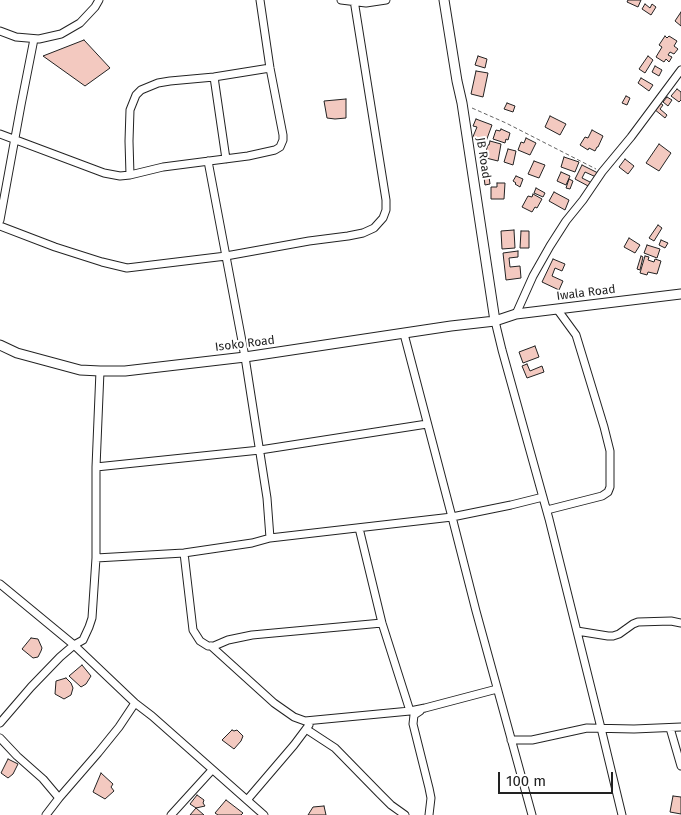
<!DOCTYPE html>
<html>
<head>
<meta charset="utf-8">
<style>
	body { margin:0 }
	#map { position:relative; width:681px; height:815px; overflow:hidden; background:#fff; font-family:"Fira Sans",sans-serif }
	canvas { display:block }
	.scale { position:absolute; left:498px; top:772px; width:115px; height:22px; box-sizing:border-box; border:2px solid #222; border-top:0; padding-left:6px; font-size:15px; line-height:18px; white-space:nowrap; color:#222; -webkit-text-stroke:4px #fff; paint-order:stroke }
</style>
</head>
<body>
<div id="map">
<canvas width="681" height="815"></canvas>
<div class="scale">100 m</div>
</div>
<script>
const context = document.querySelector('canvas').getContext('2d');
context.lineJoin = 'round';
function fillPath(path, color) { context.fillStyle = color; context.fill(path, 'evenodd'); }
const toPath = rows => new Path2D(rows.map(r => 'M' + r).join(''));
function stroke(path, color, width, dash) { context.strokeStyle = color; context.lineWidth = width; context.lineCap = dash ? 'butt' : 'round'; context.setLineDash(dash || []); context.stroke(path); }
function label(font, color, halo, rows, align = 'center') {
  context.font = font + ' "Fira Sans",sans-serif'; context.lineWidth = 4; context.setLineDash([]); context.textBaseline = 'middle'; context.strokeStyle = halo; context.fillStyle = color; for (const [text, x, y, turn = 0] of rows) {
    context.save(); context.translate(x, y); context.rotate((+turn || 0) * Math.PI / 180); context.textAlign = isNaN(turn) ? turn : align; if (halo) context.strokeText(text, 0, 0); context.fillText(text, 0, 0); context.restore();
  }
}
const building = toPath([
	[628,0,641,0,638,7,627,2,628,0],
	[645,4,650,8,652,4,656,7,651,15,642,9,645,4],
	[681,12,681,26,675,21,681,12],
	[665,36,667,38,669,36,677,41,674,46,678,49,674,54,670,52,668,55,672,57,669,62,666,59,664,62,656,57,662,47,659,45,665,36],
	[84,40,110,68,85,86,43,56,84,40],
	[478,56,487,59,485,68,475,65,478,56],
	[648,56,653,60,645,73,639,69,648,56],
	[655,66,662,70,659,76,652,72,655,66],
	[476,71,488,73,483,97,471,94,476,71],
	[641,78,653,85,649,91,638,83,641,78],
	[677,89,681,92,681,100,679,102,671,96,677,89],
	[626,96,630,98,627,105,622,103,626,96],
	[667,97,672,100,668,106,663,102,667,97],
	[346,99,346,118,335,119,327,118,324,101,346,99],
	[507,103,515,106,513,112,504,109,507,103],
	[660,103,663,105,660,109,667,115,665,118,654,109,660,103],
	[550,116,566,124,560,135,545,127,550,116],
	[476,119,492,125,485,144,472,139,477,127,473,126,476,119],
	[501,129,510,133,508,140,506,139,505,143,493,139,496,130,500,131,501,129],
	[592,130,603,136,598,147,597,147,595,151,589,148,588,150,580,145,585,137,588,138,592,130],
	[526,138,536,143,530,155,518,150,521,142,524,143,526,138],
	[490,141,501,144,498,161,486,158,488,152,486,151,488,145,489,145,490,141],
	[659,144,671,153,659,171,646,163,659,144],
	[508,149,516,151,513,165,504,162,508,149],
	[564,157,579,162,575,172,561,167,564,157],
	[625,159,634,166,628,174,619,167,625,159],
	[534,161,545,165,539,178,528,174,534,161],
	[582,165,598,173,596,177,585,172,582,178,592,183,590,187,575,179,582,165],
	[488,169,490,184,485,185,483,170,488,169],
	[561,172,570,176,566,185,557,181,561,172],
	[516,176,523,179,520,187,515,184,516,183,513,181,516,176],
	[569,179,573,181,570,189,566,188,569,179],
	[497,183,505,183,504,199,491,199,491,187,497,187,497,183],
	[536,188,545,193,543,197,534,193,536,188],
	[554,192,569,200,565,210,549,201,554,192],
	[533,194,542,199,537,208,535,207,532,212,522,207,528,196,532,197,533,194],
	[658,225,662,228,654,241,649,238,658,225],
	[514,230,515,248,502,249,501,231,514,230],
	[521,231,529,231,529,248,520,248,521,231],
	[629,238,640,245,635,253,624,247,629,238],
	[661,240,668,243,665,248,659,245,661,240],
	[647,245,660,249,657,258,644,253,647,245],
	[518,251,518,257,509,258,510,267,520,266,521,278,506,280,503,253,518,251],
	[641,256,643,257,640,270,637,269,641,256],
	[645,256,649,257,648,260,654,262,655,259,661,261,657,274,648,272,647,275,640,273,645,256],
	[553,259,565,264,562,271,555,268,552,276,563,281,559,290,542,282,553,259],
	[535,346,539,357,523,363,519,352,535,346],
	[527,364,530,371,542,366,544,372,527,378,522,366,527,364],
	[31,638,38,639,42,648,41,651,38,657,33,658,22,649,31,638],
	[82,665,91,676,86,684,81,687,69,676,82,665],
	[66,678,71,683,73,688,71,695,64,699,55,694,56,681,66,678],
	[232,730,234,731,237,730,243,736,241,741,234,749,222,740,232,730],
	[8,759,18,764,13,774,8,778,1,773,8,759],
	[101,773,113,784,111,787,114,791,105,799,93,792,101,773],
	[197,795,204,800,203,803,205,806,196,808,190,804,197,795],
	[673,796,681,797,681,814,670,812,673,796],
	[226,800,243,813,241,815,218,815,215,813,226,800],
	[324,806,326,815,308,815,313,807,324,806],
	[196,808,204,815,190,815,196,808]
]);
fillPath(building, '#f3c9c0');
stroke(building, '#222', 1);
const minor = toPath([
	[341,0,366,3,386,0],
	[0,31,16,37,39,39,61,34,80,23,95,7,99,0],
	[214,77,226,159],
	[0,134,104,173,120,176,130,175,163,167,248,156,275,150,280,147,283,140,283,135,270,68,260,0],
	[208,161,245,357,267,498,270,538],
	[130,175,129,141,130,110,136,95,141,90,158,83,170,81,214,77,270,68],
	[0,220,21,105,34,39],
	[0,226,55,247,102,262,127,268,226,256,309,241,348,236,363,233,374,228,383,218,386,210,386,200,354,0],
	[516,314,533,276,550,246,566,221,583,200,602,172,631,137,681,70],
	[495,321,502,350,549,519,601,728,622,815],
	[404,334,452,517,476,611,532,815],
	[96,467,260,450,427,424],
	[547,510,602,496,608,492,610,487,610,451,604,427,576,335,557,309],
	[359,528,382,623,410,711],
	[184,553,193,630,200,641,208,646,214,646,228,640,252,635,382,623],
	[96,558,184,553,252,543,270,538,452,517,511,505,543,497],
	[0,584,74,645,135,703,152,716,264,815],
	[577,631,608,636,613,636,619,634,633,624,638,622,671,621,681,623],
	[211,646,274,703,294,717,305,721,410,711,425,708,497,689],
	[420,711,414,715,413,724,429,788,431,798,429,815],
	[0,723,31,687,60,657,74,645,83,640,89,627,92,618,96,558,96,467,100,371],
	[670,728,681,766],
	[306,729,335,748,379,793,391,805,405,815],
	[0,738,17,756,43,779,59,798],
	[511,740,532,740,587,728,634,729,681,727],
	[247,800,294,745,309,725],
	[46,815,59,798,98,753,119,727,135,703],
	[171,815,212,770]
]);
const tertiary = toPath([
	[444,0,457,81,462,103,495,321],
	[0,345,17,353,80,370,100,371,125,371,245,357,451,326,495,321,516,314,681,294]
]);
stroke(minor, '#222', 9);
stroke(tertiary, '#222', 11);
stroke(toPath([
	[472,108,506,123,596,169]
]), '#646464', 1, [4, 2.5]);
stroke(minor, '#fff', 7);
stroke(tertiary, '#fff', 9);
label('12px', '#222', '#fff', [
	["JB Road",483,158,81],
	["Iwala Road",586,293,-7],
	["Isoko Road",245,344,-7]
]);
</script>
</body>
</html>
